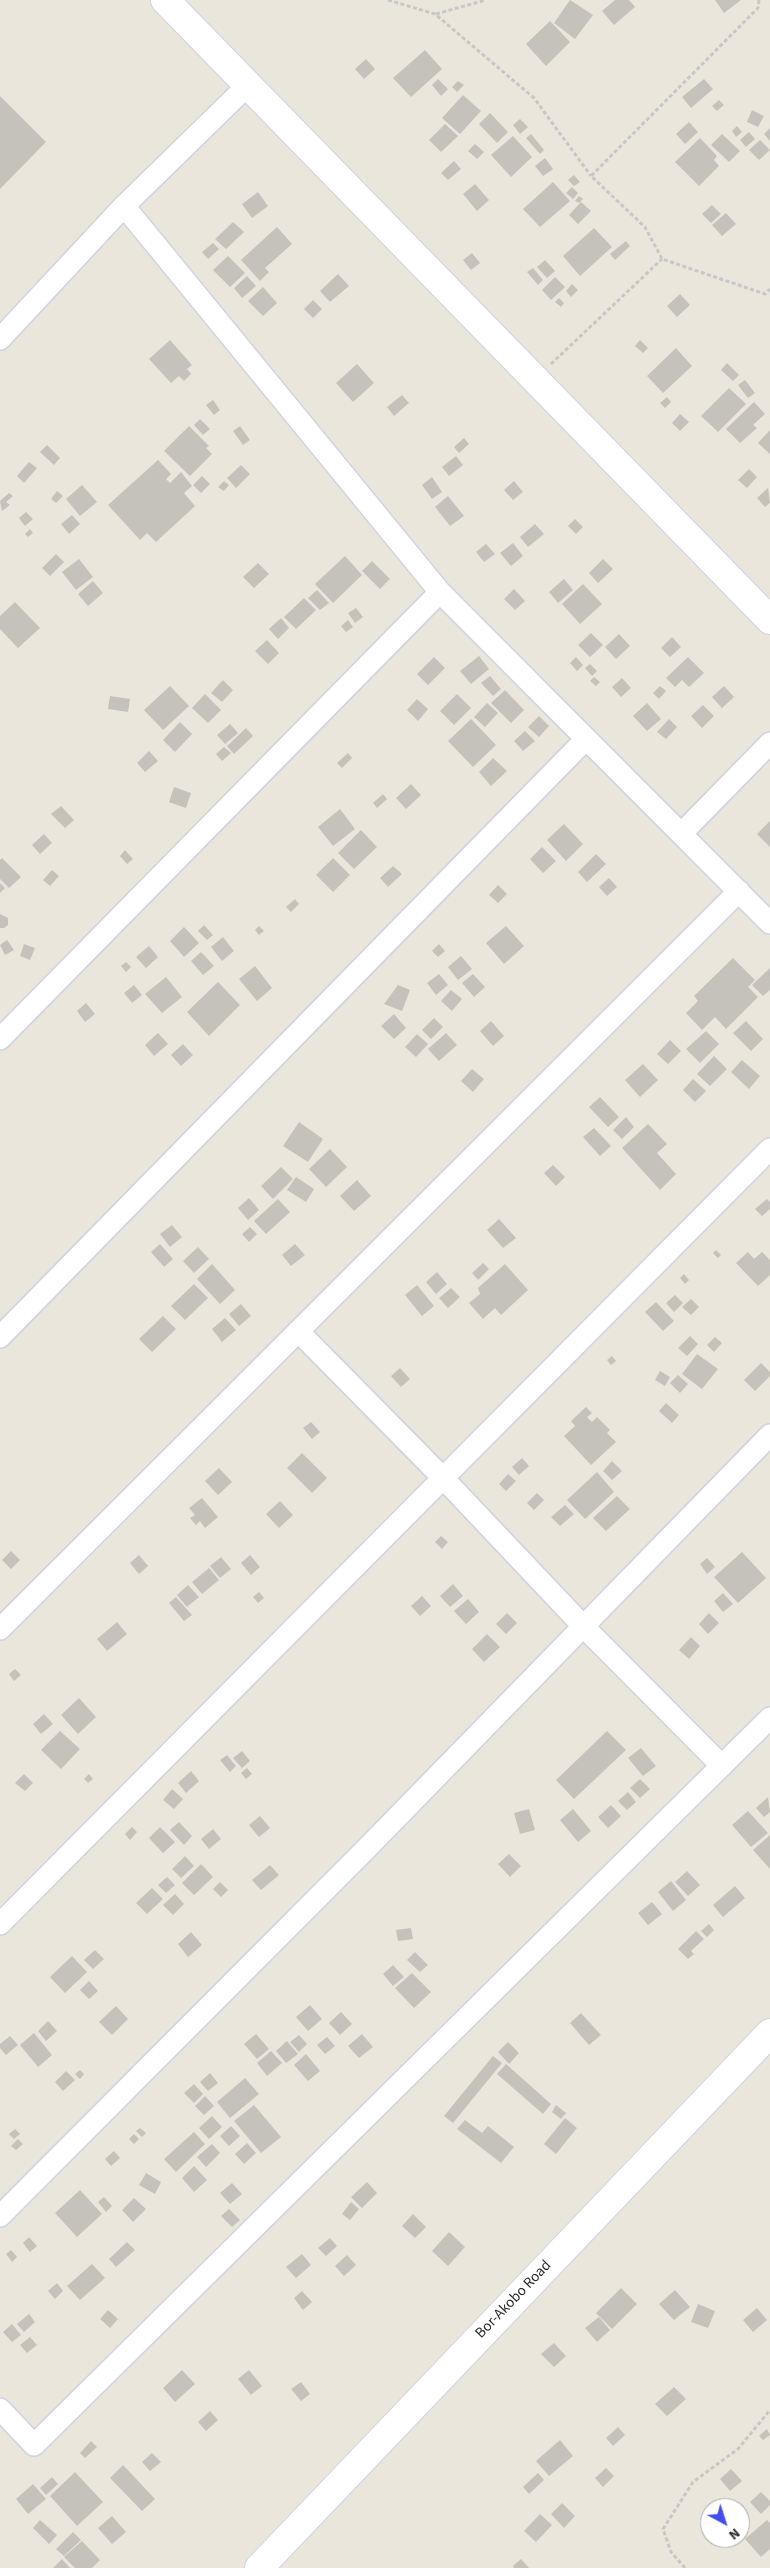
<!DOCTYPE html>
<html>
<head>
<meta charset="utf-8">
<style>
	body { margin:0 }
	#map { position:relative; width:770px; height:2568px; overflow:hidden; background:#eae6db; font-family:"Source Sans 3",sans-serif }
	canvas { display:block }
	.north { position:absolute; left:700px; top:2498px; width:50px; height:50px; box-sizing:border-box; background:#fff; border:1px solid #a9a9a9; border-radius:50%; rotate:140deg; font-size:14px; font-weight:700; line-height:20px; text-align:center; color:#292929 }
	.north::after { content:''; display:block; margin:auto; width:18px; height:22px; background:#444dee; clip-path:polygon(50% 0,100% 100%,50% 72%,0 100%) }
</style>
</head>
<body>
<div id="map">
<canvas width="770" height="2568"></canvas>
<div class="north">N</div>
</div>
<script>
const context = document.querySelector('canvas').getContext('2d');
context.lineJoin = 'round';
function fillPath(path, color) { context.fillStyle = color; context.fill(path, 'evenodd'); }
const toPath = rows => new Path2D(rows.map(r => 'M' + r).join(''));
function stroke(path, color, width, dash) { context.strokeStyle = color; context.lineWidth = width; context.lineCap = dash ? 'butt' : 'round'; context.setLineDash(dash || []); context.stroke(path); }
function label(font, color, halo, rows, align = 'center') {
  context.font = font + ' "Source Sans 3",sans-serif'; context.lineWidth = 4.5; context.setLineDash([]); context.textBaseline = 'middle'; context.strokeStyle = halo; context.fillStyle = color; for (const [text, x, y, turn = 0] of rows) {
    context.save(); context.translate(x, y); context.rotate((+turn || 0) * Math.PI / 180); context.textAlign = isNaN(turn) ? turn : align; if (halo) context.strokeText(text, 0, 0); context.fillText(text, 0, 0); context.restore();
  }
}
fillPath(toPath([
	[570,0,593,15,575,39,554,23],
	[615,0,629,0,635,7,614,25,602,11],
	[715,0,741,0,724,13],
	[550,21,570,42,546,66,526,44],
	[425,50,442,69,411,97,393,78],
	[366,59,375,69,364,79,355,69],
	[438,79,448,89,441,96,432,85],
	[704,79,713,89,691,108,682,97],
	[458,81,464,85,457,92,452,87],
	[463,95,481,111,460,134,442,118],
	[0,96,46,142,0,189],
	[719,100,724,105,717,111,712,106],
	[752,110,764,116,758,127,747,122],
	[490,113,508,132,497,143,479,124],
	[520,119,528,127,520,134,513,125],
	[689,122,698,132,685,144,676,134],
	[445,124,458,136,441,152,429,140],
	[737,126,742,132,736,137,732,131],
	[770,128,770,141,764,134],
	[749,132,755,139,746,147,740,140],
	[531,134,544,150,540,154,526,138],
	[722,134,740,151,729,162,711,145],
	[513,136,532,157,511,177,491,155],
	[700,138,717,156,714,160,719,166,699,186,675,162],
	[760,140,770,150,759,160,749,150],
	[475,144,484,152,477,159,468,151],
	[545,158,553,169,543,176,535,166],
	[454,161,461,169,448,180,441,173],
	[574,175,580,182,574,186,568,180],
	[553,182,570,201,540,227,523,209],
	[475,184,489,200,477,211,463,194],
	[572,187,578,193,573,199,566,193],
	[258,192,268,206,252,218,242,204],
	[579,196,583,199,579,203,575,201],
	[581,202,591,211,578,224,569,215],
	[712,205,721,214,711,223,702,214],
	[726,213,736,224,722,236,712,225],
	[233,222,244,232,226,249,215,239],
	[277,227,292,244,265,268,269,272,260,281,241,260],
	[594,228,612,247,580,276,563,256],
	[626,241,630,246,615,260,610,254],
	[213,243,219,249,208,259,202,252],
	[472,253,480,263,471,270,463,260],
	[228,256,245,273,230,287,213,270],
	[545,260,555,271,547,278,537,267],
	[533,268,543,280,538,285,527,272],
	[338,274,349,286,330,302,320,291],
	[247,276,256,286,242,298,234,288],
	[555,277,565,287,551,300,542,290],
	[572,284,578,290,571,297,566,291],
	[263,287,277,303,263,316,248,301],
	[680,294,690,305,677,317,667,306],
	[559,298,564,303,561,307,555,302],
	[313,300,322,309,313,318,304,309],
	[170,340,192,365,187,369,191,374,184,381,179,376,171,383,149,359],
	[640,340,648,348,643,353,635,346],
	[676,348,692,366,663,393,647,376],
	[727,363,739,375,733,381,721,370],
	[357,364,374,383,353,402,336,383],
	[745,380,755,393,748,398,738,385],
	[729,388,746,404,718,432,701,416],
	[402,395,409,403,394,416,387,407],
	[667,397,671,402,665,408,660,403],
	[213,400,220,410,214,415,206,405],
	[754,402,765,414,753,425,757,428,740,443,726,429],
	[680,414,689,422,680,431,672,423],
	[200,419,210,429,203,435,194,425],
	[189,426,209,446,206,448,212,454,190,476,164,451],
	[240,426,250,440,243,445,233,431],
	[770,430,770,454,758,443],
	[464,438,469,444,459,453,454,447],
	[47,445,60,458,54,465,40,452],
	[456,456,463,465,449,476,442,467],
	[158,460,171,474,166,479,170,483,181,472,192,486,184,493,195,506,156,542,147,533,140,540,108,505],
	[29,462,37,468,24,483,17,476],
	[241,465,250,474,236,488,227,478],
	[749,469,757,477,747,488,738,480],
	[202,476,210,484,201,493,193,485],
	[432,477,442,492,432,499,422,485],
	[224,481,229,485,224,491,218,487],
	[514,481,523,492,513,500,504,490],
	[82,485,97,502,80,516,66,499],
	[768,488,770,503,765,507,757,498],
	[57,491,63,496,56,503,51,499],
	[9,493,13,496,6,502,10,505,2,511,0,501],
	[448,496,464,516,450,526,435,507],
	[26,512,33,519,25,526,19,518],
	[72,515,80,524,69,534,61,524],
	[575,519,583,527,576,534,568,526],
	[535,524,544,534,528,547,520,537],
	[30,529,33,533,28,537,25,534],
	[513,543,523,556,511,566,500,553],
	[486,544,495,554,484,562,476,552],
	[56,554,64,562,50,576,42,568],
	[345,556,362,575,333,603,315,584],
	[79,559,93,577,76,590,62,572],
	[603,559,613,569,598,583,589,573],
	[372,561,390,579,380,589,362,571],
	[258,563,269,574,254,588,243,577],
	[564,579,573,590,558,603,549,592],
	[93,581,103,593,88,606,78,594],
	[583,584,602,604,580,624,562,604],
	[514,589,525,601,515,610,504,599],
	[317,590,329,603,320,610,308,598],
	[304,598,316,610,296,629,284,617],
	[15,602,40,628,18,648,0,629,0,616],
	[356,608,363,617,355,623,348,613],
	[281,618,289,628,278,639,269,629],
	[348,620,353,627,346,632,341,626],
	[591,633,603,645,590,657,578,645],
	[619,634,630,646,616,659,605,647],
	[672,637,681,647,670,657,661,648],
	[267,640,279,653,268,664,255,651],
	[479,656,489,669,471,684,460,671],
	[434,657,445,668,428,685,417,674],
	[576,657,583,665,577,671,570,663],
	[688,657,704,673,689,687,682,680,675,687,666,678],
	[590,664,597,671,592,676,585,668],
	[490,676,501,689,493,696,481,683],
	[594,677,600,682,596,686,590,681],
	[622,678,631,688,621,697,612,687],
	[223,680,233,690,222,702,211,693],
	[170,686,189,706,163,730,144,710],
	[660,686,666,691,659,699,653,693],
	[724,686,734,697,722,708,712,697],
	[505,690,524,710,511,723,491,703],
	[205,694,221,710,208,723,192,708],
	[457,694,471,708,454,725,440,711],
	[110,696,130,699,128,712,108,709],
	[417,699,428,709,418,721,407,710],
	[487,703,498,713,485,727,474,717],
	[647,703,661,719,647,731,633,716],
	[703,705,714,716,702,728,691,716],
	[539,716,549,726,539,737,528,727],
	[471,719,496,745,473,767,448,741],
	[669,719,677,727,666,739,657,732],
	[180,722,192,734,175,752,163,740],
	[230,724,238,733,225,744,217,735],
	[246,728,253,736,234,754,227,746],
	[525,731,535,741,523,751,514,741],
	[224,747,231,753,222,761,216,754],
	[149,751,158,761,145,772,137,763],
	[348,753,352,758,342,768,337,763],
	[493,758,507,771,491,786,479,772],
	[411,784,421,795,406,809,396,798],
	[174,787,191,793,186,808,169,802],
	[383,794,387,799,377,808,373,803],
	[61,806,74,820,65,828,51,814],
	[340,809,355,829,333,846,318,827],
	[770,821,770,847,757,834],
	[564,824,583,844,566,861,547,840],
	[361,830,377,847,354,869,338,853],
	[44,834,52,843,40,854,32,845],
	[542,847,556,861,543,873,530,859],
	[125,850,133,859,127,864,120,856],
	[596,854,606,864,587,882,578,872],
	[2,858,21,877,9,888,0,879,0,860],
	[333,858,350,875,333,892,316,875],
	[393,866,402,874,388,887,380,878],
	[52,870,59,876,50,886,43,880],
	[609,878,617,887,607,896,599,887],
	[0,883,5,888,0,893],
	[498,885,507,894,498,903,489,895],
	[295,899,299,904,291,912,286,907],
	[0,914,8,918,8,925,4,928,0,928],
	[204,925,213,935,207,940,198,931],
	[259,926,264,931,259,935,255,930],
	[506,926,524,946,504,964,486,943],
	[184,927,199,943,184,957,170,941],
	[223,937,234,951,222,961,211,947],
	[7,940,14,950,5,955,0,945],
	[24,944,35,948,30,960,20,956],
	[439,944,445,951,438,957,432,951],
	[149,946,158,957,146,968,136,957],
	[201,952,214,966,203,975,191,961],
	[461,956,472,969,458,980,448,967],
	[733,958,755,980,748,987,758,997,726,1029,715,1017,702,1030,686,1013,698,1001,694,996],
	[126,962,131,967,126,972,121,966],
	[255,966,272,988,257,1001,239,979],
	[770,968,770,990,763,996,752,985],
	[439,974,448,985,436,995,427,983],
	[473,974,485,987,474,997,462,983],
	[166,977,182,997,162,1013,145,994],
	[218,982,240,1005,209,1036,187,1012],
	[134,985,142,995,132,1003,124,993],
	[398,985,410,990,402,1011,384,1004],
	[451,990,462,999,452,1011,441,1001],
	[86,1003,95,1014,85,1022,77,1011],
	[394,1014,406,1028,394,1039,381,1026],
	[434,1018,443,1027,431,1039,422,1030],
	[491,1021,504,1036,493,1046,480,1031],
	[746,1021,763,1039,751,1051,733,1033],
	[706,1031,719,1044,700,1063,686,1049],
	[158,1033,168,1044,154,1056,145,1045],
	[446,1033,457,1045,439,1061,428,1049],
	[417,1034,428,1044,416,1057,405,1047],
	[670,1040,681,1051,668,1064,657,1054],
	[183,1044,193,1055,181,1066,171,1055],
	[714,1056,727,1069,710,1086,697,1074],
	[742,1060,760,1076,749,1089,731,1072],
	[643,1064,658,1080,640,1097,625,1080],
	[472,1069,484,1079,473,1092,461,1081],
	[693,1079,706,1091,695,1102,683,1090],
	[600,1097,619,1117,608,1127,589,1107],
	[626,1117,634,1127,622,1139,613,1130],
	[299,1122,323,1139,308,1162,283,1146],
	[648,1124,667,1144,657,1153,676,1174,660,1190,622,1148],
	[594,1128,611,1146,600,1156,583,1137],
	[330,1149,347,1167,326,1187,309,1169],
	[553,1165,565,1177,556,1186,544,1173],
	[281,1167,293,1179,273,1199,261,1186],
	[296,1177,314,1189,306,1202,287,1190],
	[357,1180,371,1196,354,1211,340,1196],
	[249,1198,259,1210,248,1220,238,1208],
	[278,1199,290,1212,266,1234,254,1221],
	[767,1199,770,1202,770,1209,762,1216,755,1209],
	[499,1219,516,1238,503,1248,487,1230],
	[172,1225,182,1237,170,1247,160,1234],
	[250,1227,257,1234,249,1242,242,1234],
	[160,1244,173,1259,164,1267,151,1252],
	[295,1244,305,1255,291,1266,282,1255],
	[198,1247,209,1259,194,1273,183,1261],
	[716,1250,721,1255,718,1258,713,1253],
	[748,1252,754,1259,762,1252,770,1260,770,1275,758,1286,736,1263],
	[483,1263,489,1269,478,1280,472,1273],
	[212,1264,235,1290,220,1304,197,1279],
	[505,1264,528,1290,501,1315,495,1308,483,1319,469,1303,480,1294,478,1288],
	[437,1272,447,1284,436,1294,426,1282],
	[684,1274,689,1280,685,1284,680,1278],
	[194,1284,208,1298,185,1320,171,1306],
	[417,1285,434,1306,422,1316,405,1295],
	[451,1288,460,1297,448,1308,439,1298],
	[675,1295,683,1303,674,1312,666,1303],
	[691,1299,699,1307,691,1315,682,1307],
	[656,1302,674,1321,663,1331,645,1312],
	[241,1304,251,1316,239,1326,229,1314],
	[163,1316,176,1329,152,1352,139,1339],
	[225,1318,236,1330,222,1342,212,1329],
	[690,1336,698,1344,687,1356,678,1348],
	[715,1337,722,1343,714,1352,707,1345],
	[697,1354,718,1369,702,1389,682,1374],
	[612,1356,616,1361,611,1365,607,1360],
	[761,1363,770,1372,770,1376,755,1391,744,1380],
	[400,1368,410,1379,401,1387,391,1376],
	[660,1371,670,1377,665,1386,655,1380],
	[678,1375,688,1384,680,1393,670,1383],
	[666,1403,679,1415,672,1423,659,1411],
	[586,1407,592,1413,587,1417,592,1422,597,1417,610,1430,607,1433,616,1442,591,1465,564,1436,575,1426,571,1421],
	[311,1422,320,1432,312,1439,303,1428],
	[302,1453,327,1478,312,1493,287,1468],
	[522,1458,529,1466,519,1475,512,1467],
	[612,1461,622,1471,612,1480,603,1471],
	[219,1468,232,1482,218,1495,205,1481],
	[597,1472,614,1492,585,1519,567,1500],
	[508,1474,516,1481,506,1491,499,1484],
	[537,1493,544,1500,534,1510,527,1503],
	[617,1496,630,1509,606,1531,593,1518],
	[202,1498,218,1517,205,1528,200,1521,196,1525,190,1518,195,1515,189,1508],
	[280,1501,293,1515,279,1528,266,1514],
	[565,1505,574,1514,560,1526,551,1517],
	[441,1536,448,1542,442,1549,435,1542],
	[11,1551,20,1560,11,1569,2,1560],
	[742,1552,766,1578,738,1603,714,1577],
	[139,1555,148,1566,139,1574,130,1563],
	[250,1555,260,1567,251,1575,241,1563],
	[221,1557,231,1569,220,1578,210,1566],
	[707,1558,715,1567,707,1574,700,1564],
	[209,1568,219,1580,202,1594,192,1582],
	[453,1584,463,1596,450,1607,440,1596],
	[188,1585,199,1597,187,1607,177,1595],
	[259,1592,264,1598,258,1603,253,1597],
	[723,1593,733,1604,723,1612,714,1601],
	[422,1596,431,1606,420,1616,411,1606],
	[176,1597,192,1615,184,1621,169,1603],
	[468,1599,479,1612,466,1624,454,1611],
	[507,1613,517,1623,506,1634,496,1624],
	[709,1613,719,1623,708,1634,699,1624],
	[117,1622,127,1634,107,1651,97,1639],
	[487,1634,500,1647,484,1662,472,1649],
	[691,1637,700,1646,689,1659,679,1650],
	[15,1669,21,1675,14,1681,9,1674],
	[79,1698,96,1717,78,1734,61,1715],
	[44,1714,53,1724,41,1734,33,1724],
	[60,1731,80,1749,61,1769,41,1750],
	[607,1731,626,1750,574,1799,556,1780],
	[641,1748,656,1766,643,1776,628,1758],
	[242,1751,250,1761,242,1768,233,1758],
	[227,1755,236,1766,230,1772,220,1760],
	[247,1768,252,1774,246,1779,241,1773],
	[191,1771,199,1781,186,1793,178,1783],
	[24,1774,33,1783,25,1791,15,1783],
	[89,1774,93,1779,88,1783,84,1779],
	[640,1779,650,1789,640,1798,630,1788],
	[172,1789,183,1799,174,1809,163,1800],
	[628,1792,636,1802,627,1810,618,1801],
	[768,1797,770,1812,764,1817,756,1808],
	[611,1805,621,1816,608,1828,598,1817],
	[529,1809,535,1830,520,1834,514,1813],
	[573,1809,591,1831,578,1842,560,1820],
	[748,1811,768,1833,751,1847,732,1825],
	[260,1816,270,1828,259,1837,249,1825],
	[179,1822,192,1836,184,1845,170,1830],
	[132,1827,137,1832,130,1840,125,1834],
	[160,1827,175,1842,163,1853,149,1838],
	[213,1829,221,1839,209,1849,201,1839],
	[770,1835,770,1869,753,1850],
	[509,1854,521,1866,510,1877,498,1864],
	[185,1856,194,1866,181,1878,172,1869],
	[201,1864,213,1877,194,1895,182,1883],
	[270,1865,279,1875,261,1890,252,1880],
	[687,1871,700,1885,688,1896,675,1882],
	[167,1877,175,1885,166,1893,158,1885],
	[671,1881,686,1900,673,1911,658,1892],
	[220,1882,228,1890,221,1897,213,1889],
	[735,1886,745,1898,723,1917,713,1905],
	[152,1888,163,1899,147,1914,136,1903],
	[175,1894,184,1904,173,1915,163,1905],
	[652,1902,662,1914,648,1925,638,1913],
	[709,1924,714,1930,707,1937,701,1931],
	[411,1928,413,1939,398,1941,396,1930],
	[696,1931,704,1939,691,1951,694,1954,688,1959,678,1949],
	[191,1932,202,1945,188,1957,178,1944],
	[95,1950,104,1959,93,1969,84,1960],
	[415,1952,428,1965,420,1972,407,1960],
	[72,1956,87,1972,65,1993,50,1977],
	[393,1965,404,1977,393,1986,383,1974],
	[412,1973,431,1992,414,2008,395,1988],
	[89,1981,98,1991,89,1999,80,1990],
	[310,2005,322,2019,308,2031,296,2017],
	[116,2006,128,2019,112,2035,99,2022],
	[341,2012,352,2024,340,2035,329,2023],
	[581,2013,601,2035,589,2045,570,2023],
	[48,2021,57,2031,46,2041,38,2031],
	[34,2033,52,2055,38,2067,20,2045],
	[256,2034,269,2049,257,2059,244,2044],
	[362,2034,373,2047,359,2058,348,2046],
	[299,2035,307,2044,299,2052,290,2042],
	[10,2036,18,2045,6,2055,0,2048,0,2044],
	[327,2037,335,2046,325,2054,317,2045],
	[287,2041,298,2054,286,2063,276,2051],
	[508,2042,519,2053,509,2064,498,2052],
	[271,2051,282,2063,267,2076,257,2063],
	[306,2054,320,2071,308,2081,294,2065],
	[493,2056,502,2063,453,2123,444,2116],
	[506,2064,551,2104,543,2114,497,2074],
	[80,2070,84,2074,80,2079,75,2074],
	[66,2071,75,2080,63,2091,55,2082],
	[210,2073,218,2083,208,2091,200,2082],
	[245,2078,259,2094,230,2118,217,2102],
	[194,2084,203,2094,194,2103,184,2093],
	[205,2096,214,2106,204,2115,195,2106],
	[254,2105,281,2137,261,2153,234,2121],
	[556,2105,566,2113,561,2119,552,2112],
	[212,2116,222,2127,209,2139,199,2128],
	[565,2118,577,2128,556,2154,544,2144],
	[465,2120,482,2133,488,2126,514,2147,501,2163,457,2129],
	[231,2126,240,2136,229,2146,220,2136],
	[140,2128,146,2133,142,2137,136,2131],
	[15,2129,20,2134,14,2139,9,2134],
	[194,2132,205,2144,176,2172,164,2159],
	[134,2134,139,2139,134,2144,129,2139],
	[18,2139,23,2144,16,2150,11,2146],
	[247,2143,256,2153,244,2164,235,2154],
	[212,2144,220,2153,206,2167,197,2157],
	[114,2151,120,2158,111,2166,105,2159],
	[194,2166,207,2180,194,2192,182,2178],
	[146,2173,161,2182,155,2194,139,2185],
	[367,2182,377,2193,362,2208,351,2197],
	[232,2183,242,2194,230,2204,220,2193],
	[80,2190,102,2214,77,2237,55,2213],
	[104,2197,112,2206,106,2212,98,2202],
	[134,2198,146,2209,133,2222,122,2210],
	[351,2202,359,2209,350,2220,342,2214],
	[229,2209,240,2220,232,2227,221,2216],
	[413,2214,426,2227,415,2238,402,2226],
	[449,2232,465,2247,448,2266,432,2251],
	[29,2237,37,2246,30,2252,23,2243],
	[330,2238,337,2246,326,2256,318,2248],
	[127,2242,135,2250,116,2267,109,2259],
	[11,2250,17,2257,12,2262,6,2254],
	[302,2254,311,2265,296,2278,286,2267],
	[347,2255,356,2265,344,2276,335,2266],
	[92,2264,105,2278,80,2300,67,2286],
	[57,2283,63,2291,55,2299,48,2291],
	[621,2288,637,2304,612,2329,596,2313],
	[675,2290,690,2307,674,2320,659,2304],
	[302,2291,312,2302,303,2310,294,2298],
	[698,2304,715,2311,708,2328,691,2322],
	[757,2308,767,2320,753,2332,743,2320],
	[108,2310,118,2319,110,2328,100,2319],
	[29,2314,35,2322,24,2332,17,2324],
	[599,2317,610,2330,597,2342,585,2328],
	[12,2324,21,2335,12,2342,3,2332],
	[30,2337,37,2345,27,2353,20,2345],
	[554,2343,566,2356,554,2367,541,2354],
	[182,2370,195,2384,175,2402,163,2388],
	[249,2370,262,2386,251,2395,238,2379],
	[301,2382,310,2394,301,2401,291,2389],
	[674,2387,686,2399,667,2416,655,2404],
	[210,2411,218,2420,206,2431,198,2422],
	[618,2427,625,2435,613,2446,606,2438],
	[767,2429,770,2435,763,2440,759,2436],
	[560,2440,573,2456,549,2476,536,2461],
	[91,2441,97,2447,85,2458,80,2453],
	[152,2453,161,2462,150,2471,142,2462],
	[123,2465,155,2499,142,2511,110,2478],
	[606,2468,614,2476,603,2487,595,2478],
	[731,2469,742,2481,730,2491,720,2479],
	[75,2472,103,2502,77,2526,50,2496],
	[538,2473,544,2480,529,2494,523,2487],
	[52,2477,58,2484,46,2495,40,2488],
	[33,2484,46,2499,28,2514,16,2499],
	[761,2492,770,2501,770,2505,761,2514,750,2502],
	[562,2503,575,2516,564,2528,551,2514],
	[540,2514,552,2525,536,2542,524,2531],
	[112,2516,126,2532,112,2544,98,2528],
	[40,2520,57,2535,49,2544,33,2528],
	[767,2520,770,2523,770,2549,761,2557,745,2539],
	[73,2532,81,2540,64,2556,56,2549],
	[82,2541,100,2560,92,2568,75,2568,64,2557],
	[62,2559,70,2568,53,2568],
	[521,2559,529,2568,514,2568,513,2566]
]), '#c5c2bb');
const street = toPath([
	[124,206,440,592,770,923],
	[0,339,124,206,248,85],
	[681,834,770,743],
	[0,1039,440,592],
	[298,1331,444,1479,584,1627,722,1766],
	[0,1337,586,739],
	[0,1629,739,891],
	[0,1924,770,1149],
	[0,2216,368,1847,770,1435],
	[0,2409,34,2445,770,1718]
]);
const secondary = toPath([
	[165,0,770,620],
	[259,2568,770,2033]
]);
stroke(street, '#d0d1e1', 24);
stroke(secondary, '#d0d1e1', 30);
stroke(toPath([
	[388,0,435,14,534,98,591,176],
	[759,0,758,8,591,176,645,227,662,259,765,294,770,289],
	[436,14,486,0],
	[551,364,662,259],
	[685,2568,671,2552,663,2529,693,2482,738,2449,770,2410]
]), '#c7c7c7', 3, [4, 2.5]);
stroke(street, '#fff', 21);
stroke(secondary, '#fff', 28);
label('15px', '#292929', '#fff', [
	["Bor-Akobo Road",514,2300,-46]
]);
</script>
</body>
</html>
